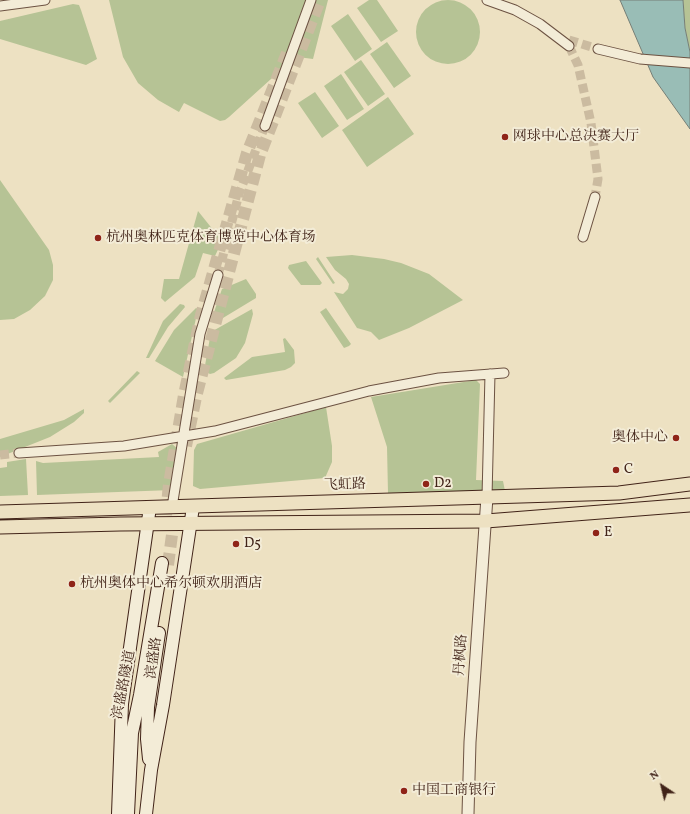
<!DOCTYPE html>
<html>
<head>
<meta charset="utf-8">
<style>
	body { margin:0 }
	#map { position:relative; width:690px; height:814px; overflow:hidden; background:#ede1c2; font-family:Vollkorn,serif }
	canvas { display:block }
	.north { position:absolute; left:642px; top:766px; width:40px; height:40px; -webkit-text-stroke:3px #f3ecd7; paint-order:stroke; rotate:325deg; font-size:11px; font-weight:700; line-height:16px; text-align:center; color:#412318 }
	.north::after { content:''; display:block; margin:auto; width:14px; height:18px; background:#412318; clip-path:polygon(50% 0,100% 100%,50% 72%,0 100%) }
</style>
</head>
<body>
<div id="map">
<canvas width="690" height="814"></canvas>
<div class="north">N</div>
</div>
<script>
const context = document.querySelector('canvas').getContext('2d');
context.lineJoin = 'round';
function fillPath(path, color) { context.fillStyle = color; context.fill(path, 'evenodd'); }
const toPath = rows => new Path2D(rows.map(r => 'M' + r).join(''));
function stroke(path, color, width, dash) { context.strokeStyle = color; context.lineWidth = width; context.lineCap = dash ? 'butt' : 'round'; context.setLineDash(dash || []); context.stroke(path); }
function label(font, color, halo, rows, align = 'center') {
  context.font = font + ' Vollkorn,"Noto Serif SC",serif'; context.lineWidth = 4; context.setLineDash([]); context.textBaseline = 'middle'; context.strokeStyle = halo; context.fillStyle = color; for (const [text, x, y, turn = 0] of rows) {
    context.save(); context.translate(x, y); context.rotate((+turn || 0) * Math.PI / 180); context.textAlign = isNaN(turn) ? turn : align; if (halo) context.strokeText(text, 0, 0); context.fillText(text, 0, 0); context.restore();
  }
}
fillPath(toPath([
	'416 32a32 32 0 1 1 64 0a32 32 0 1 1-64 0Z',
	[109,0,328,0,313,59,298,57,292,60,229,117,225,120,220,121,184,103,179,112,158,100,138,83,123,57],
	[369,0,377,0,398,31,381,42,357,8],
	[683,0,690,0,690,52,685,28],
	[73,4,79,5,81,10,97,59,86,65,0,39,0,21],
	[348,14,372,49,355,61,331,26],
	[387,42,411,76,394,88,370,54],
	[361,60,385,94,368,106,344,72],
	[341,74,364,109,347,120,324,86],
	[315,92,339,126,322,138,298,103],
	[388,97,414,134,367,167,342,130],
	[0,180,49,250,53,265,53,280,45,296,30,310,14,319,0,320],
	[198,211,222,241,215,256,203,253,195,277,165,302,161,298,164,279,179,279],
	[352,255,384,259,401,263,429,274,463,300,409,328,379,340,371,332,357,328,334,292,343,294,348,289,349,284,346,279,335,270,326,257],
	[318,257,335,283,333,284,316,259],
	[306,261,322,283,320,285,301,285,288,268,289,265],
	[246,279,256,294,256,298,218,321,212,318,222,289],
	[180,304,184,305,185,307,168,327,149,358,146,358,163,321],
	[196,308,198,309,183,377,155,361,174,330],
	[326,308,351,344,349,346,344,348,320,312],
	[252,309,253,314,245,343,236,358,214,373,210,374,204,371,211,332],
	[285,338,294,350,295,363,291,367,285,370,226,380,224,378,252,357,285,352,283,339],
	[137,371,140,373,110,403,108,401],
	[476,380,480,384,476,480,503,481,505,491,388,493,387,447,371,397],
	[326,407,332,446,332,462,325,478,200,489,193,486,194,450,197,444],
	[84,409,84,413,74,422,50,437,0,457,0,439,64,420],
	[172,444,178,449,172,490,37,495,36,461,43,463,159,457,158,452],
	[26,459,28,495,0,496,0,468,7,467,7,462]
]), '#b6c395');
const water = toPath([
	[620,0,683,0,685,28,690,52,690,129,653,77,620,0]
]);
fillPath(water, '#99bdb6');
stroke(water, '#767f77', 1);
stroke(toPath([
	[569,40,598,49],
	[569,46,578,65,591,123,598,179,595,197],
	[218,275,239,194,265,126],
	[0,455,19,453]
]), '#cbbba0', 9, [9, 4.5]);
stroke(toPath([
	[186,446,196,397,260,155,320,0],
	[166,515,169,484,184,395,201,315,247,153,287,53],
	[168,565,177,497]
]), '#cbbba0', 12, [12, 6]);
const minor = toPath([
	[487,0,515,10,540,24,569,46],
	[0,6,45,0],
	[598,49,640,59,690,63],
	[265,126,311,0],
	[583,237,595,197],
	[19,453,124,446,215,431,369,391,439,378,504,373],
	[487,497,490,374],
	[172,507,200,334,218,275]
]);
const tertiary = toPath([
	[468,814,470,742,487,497]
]);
const secondary = toPath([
	[149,759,147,739,148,707,159,633],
	[118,814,122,704,150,507],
	[128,814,132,733,140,695,162,563],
	[146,814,151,770,163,705,193,507]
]);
const primary = toPath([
	[0,512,619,493,690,484],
	[0,527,120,524,486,521,690,505]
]);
stroke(minor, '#6c5242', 11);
stroke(tertiary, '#6c5242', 13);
stroke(secondary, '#412318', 14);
stroke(primary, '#412318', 15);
stroke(minor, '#f3ecd7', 9);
stroke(tertiary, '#f3ecd7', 11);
stroke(secondary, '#f3ecd7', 12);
stroke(primary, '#ede1c2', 13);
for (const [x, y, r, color] of [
	[505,137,4,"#8f2418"],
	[98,238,4,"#8f2418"],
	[676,438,4,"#8f2418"],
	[616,470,4,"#8f2418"],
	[426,484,4,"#8f2418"],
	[596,533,4,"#8f2418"],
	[236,544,4,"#8f2418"],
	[72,584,4,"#8f2418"],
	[404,791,4,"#8f2418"]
]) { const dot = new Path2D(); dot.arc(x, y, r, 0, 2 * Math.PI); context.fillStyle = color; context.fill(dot); stroke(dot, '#f3ecd7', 1.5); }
label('14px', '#412318', '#f3ecd7', [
	["网球中心总决赛大厅",513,137],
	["杭州奥林匹克体育博览中心体育场",106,238],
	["奥体中心",668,438,"right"],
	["C",624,470],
	["D2",434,484],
	["E",604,533],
	["D5",244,544],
	["杭州奥体中心希尔顿欢朋酒店",80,584],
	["中国工商银行",412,791]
], 'left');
label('14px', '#412318', '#f3ecd7', [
	["飞虹路",345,486,-2],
	["丹枫路",462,655,-86],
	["滨盛路",155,658,-82],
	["滨盛路隧道",125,685,-79]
]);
</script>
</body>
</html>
